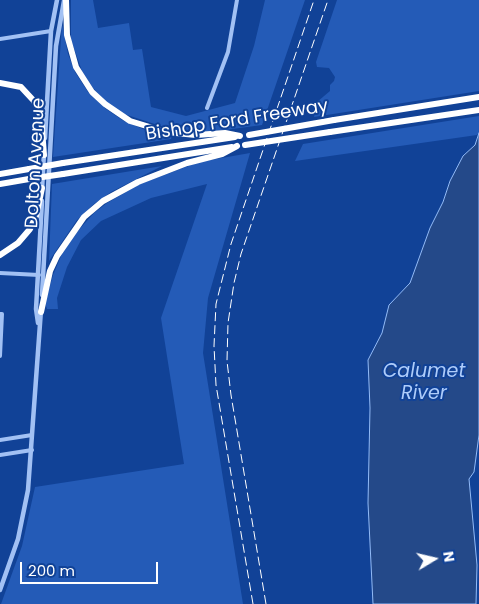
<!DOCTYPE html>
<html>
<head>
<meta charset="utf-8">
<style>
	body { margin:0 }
	#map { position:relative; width:479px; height:604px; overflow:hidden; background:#114297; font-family:Poppins,sans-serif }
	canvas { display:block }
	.north { position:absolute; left:409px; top:534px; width:50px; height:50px; -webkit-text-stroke:4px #114297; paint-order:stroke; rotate:81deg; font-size:14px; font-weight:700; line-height:20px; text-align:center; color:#fff }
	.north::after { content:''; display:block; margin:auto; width:18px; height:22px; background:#fff; clip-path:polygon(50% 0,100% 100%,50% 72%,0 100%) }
	.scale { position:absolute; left:20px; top:562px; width:138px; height:22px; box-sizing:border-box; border:2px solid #fff; border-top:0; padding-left:6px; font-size:15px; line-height:18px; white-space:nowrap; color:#fff; -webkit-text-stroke:4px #114297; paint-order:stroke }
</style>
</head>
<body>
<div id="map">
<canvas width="479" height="604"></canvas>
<div class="north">N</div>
<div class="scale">200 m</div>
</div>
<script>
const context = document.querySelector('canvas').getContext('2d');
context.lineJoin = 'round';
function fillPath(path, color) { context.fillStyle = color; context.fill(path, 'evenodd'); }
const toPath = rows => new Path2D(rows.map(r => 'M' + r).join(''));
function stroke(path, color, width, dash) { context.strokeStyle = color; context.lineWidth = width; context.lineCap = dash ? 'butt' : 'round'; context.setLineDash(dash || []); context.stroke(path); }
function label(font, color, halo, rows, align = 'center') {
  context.font = font + ' Poppins,sans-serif'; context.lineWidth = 4; context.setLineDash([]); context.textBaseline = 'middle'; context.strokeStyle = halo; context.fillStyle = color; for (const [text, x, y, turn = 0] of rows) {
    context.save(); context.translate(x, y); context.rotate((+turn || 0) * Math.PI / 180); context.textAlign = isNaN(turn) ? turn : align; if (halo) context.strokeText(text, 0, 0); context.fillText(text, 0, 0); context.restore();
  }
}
fillPath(toPath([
	[71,0,93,0,98,28,129,23,133,50,142,49,151,107,186,116,235,103,254,46,265,0,305,0,262,125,225,130,189,132,170,129,124,114,107,103,93,88,82,71,71,40],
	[337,0,479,0,479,91,314,117,317,102,330,91,330,85,334,81,335,77,329,68,317,67,316,62],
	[62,24,68,54,75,72,88,92,106,109,124,121,143,129,172,136,171,139,53,157],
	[479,116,479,133,477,135,295,161,303,144],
	[250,153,208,298,203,353,243,604,1,604,22,546,35,487,184,464,161,318,207,184,151,198,101,221,81,240,67,267,57,298,58,309,47,309,45,303,53,275,64,249,75,234,94,213,107,203,140,184,199,162],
	[162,166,111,192,94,204,77,220,49,261,52,184]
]), '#245bb7');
const water = toPath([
	[479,133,479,435,474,472,469,479,477,565,476,604,373,604,368,503,370,408,368,360,382,333,389,305,410,283,430,228,443,202,450,181,463,156,475,145,479,133]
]);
fillPath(water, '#244989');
stroke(water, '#93bbf7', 1);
stroke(toPath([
	[0,39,51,31],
	[207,108,228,52,237,0],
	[0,273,39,275],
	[0,314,2,314,0,356],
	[0,440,32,435],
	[0,455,32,450]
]), '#a2c1f4', 4);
stroke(toPath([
	[45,138,51,31,57,0],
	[42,190,44,153],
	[42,295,56,46,64,1],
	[38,323,36,309,42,201],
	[0,590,18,539,28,490,41,310]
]), '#a2c1f4', 4.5);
stroke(toPath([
	[66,0,67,35,76,67,92,92,105,104,130,121,166,132,196,135,225,133,240,136],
	[0,83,21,87,34,101,41,117,44,155],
	[334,120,479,97],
	[330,132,479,110],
	[63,163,235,137],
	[0,174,29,169],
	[63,174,232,147],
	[0,184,29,179],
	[0,255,18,243,30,229,36,216,42,188],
	[41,312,50,271,57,256,84,217,103,201,138,182,187,163,222,154,237,146]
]), '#fff', 6);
stroke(toPath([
	[253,604,216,385,214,346,216,304,231,244,314,0],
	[266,604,231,395,227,361,228,323,234,283,241,254,328,0]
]), '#fff', 1, [9, 4]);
stroke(toPath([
	[249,135,334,120],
	[245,145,330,132],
	[29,169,63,163],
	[29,179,63,174]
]), '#fff', 6);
label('18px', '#fff', '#114297', [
	["Bishop Ford Freeway",237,121,-9],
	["Dolton Avenue",36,163,-87]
]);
label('italic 19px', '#aeccfa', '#114297', [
	["Calumet",424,372],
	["River",424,394]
]);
</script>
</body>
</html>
